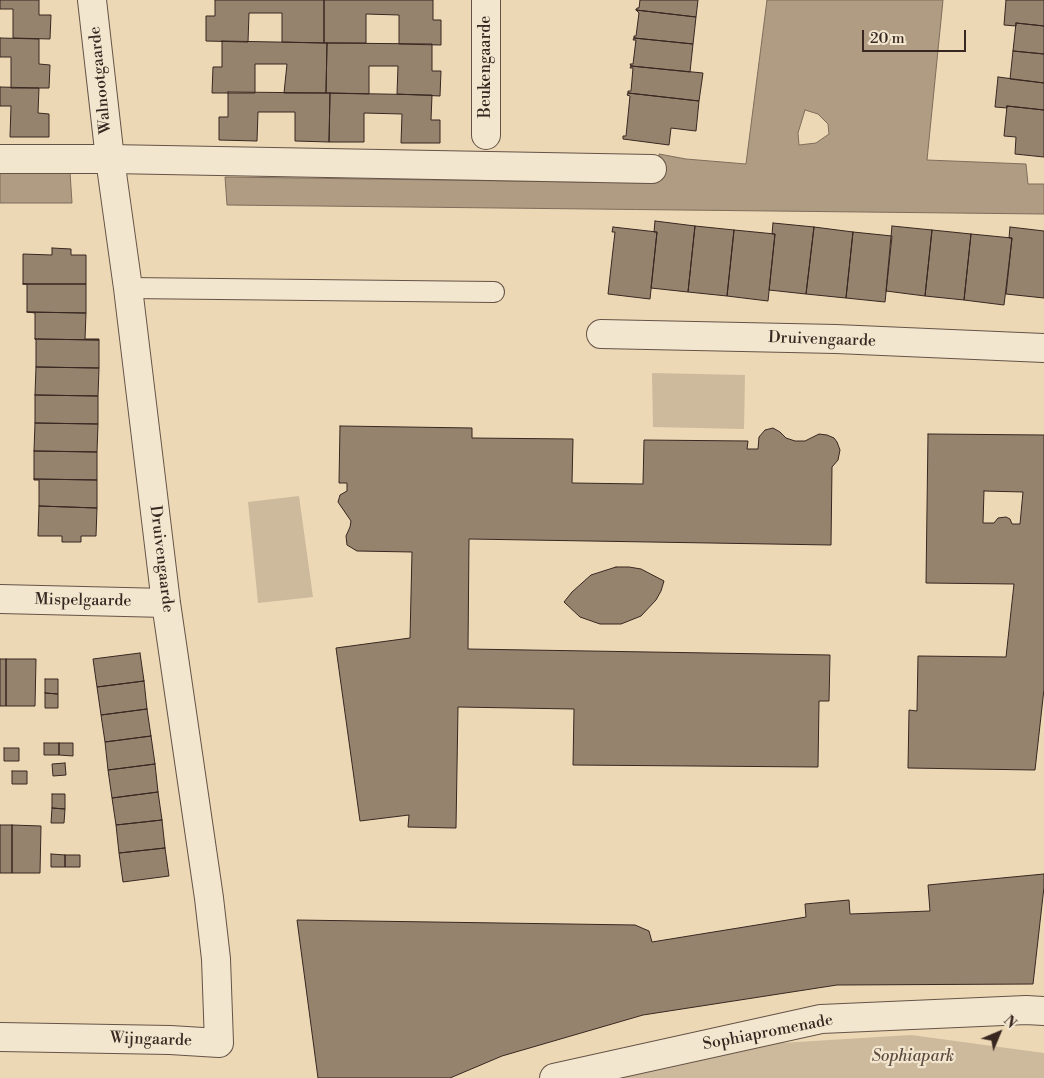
<!DOCTYPE html>
<html>
<head>
<meta charset="utf-8">
<style>
	body { margin:0 }
	#map { position:relative; width:1044px; height:1078px; overflow:hidden; background:#ecd8b5; font-family:"Libre Bodoni",serif }
	canvas { display:block }
	.north { position:absolute; left:974px; top:1008px; width:50px; height:50px; -webkit-text-stroke:4px #f3e6cf; paint-order:stroke; rotate:45deg; font-size:14px; font-weight:700; line-height:20px; text-align:center; color:#382721 }
	.north::after { content:''; display:block; margin:auto; width:18px; height:22px; background:#382721; clip-path:polygon(50% 0,100% 100%,50% 72%,0 100%) }
	.scale { position:absolute; left:862px; top:30px; width:104px; height:22px; box-sizing:border-box; border:2px solid #382721; border-top:0; padding-left:6px; font-size:15px; line-height:18px; white-space:nowrap; color:#382721; -webkit-text-stroke:4px #f3e6cf; paint-order:stroke }
</style>
</head>
<body>
<div id="map">
<canvas width="1044" height="1078"></canvas>
<div class="north">N</div>
<div class="scale">20 m</div>
</div>
<script>
const context = document.querySelector('canvas').getContext('2d');
context.lineJoin = 'round';
function fillPath(path, color) { context.fillStyle = color; context.fill(path, 'evenodd'); }
const toPath = rows => new Path2D(rows.map(r => 'M' + r).join(''));
function stroke(path, color, width, dash) { context.strokeStyle = color; context.lineWidth = width; context.lineCap = dash ? 'butt' : 'round'; context.setLineDash(dash || []); context.stroke(path); }
function label(font, color, halo, rows, align = 'center') {
  context.font = font + ' "Libre Bodoni",serif'; context.lineWidth = 4.5; context.setLineDash([]); context.textBaseline = 'middle'; context.strokeStyle = halo; context.fillStyle = color; for (const [text, x, y, turn = 0] of rows) {
    context.save(); context.translate(x, y); context.rotate((+turn || 0) * Math.PI / 180); context.textAlign = isNaN(turn) ? turn : align; if (halo) context.strokeText(text, 0, 0); context.fillText(text, 0, 0); context.restore();
  }
}
fillPath(toPath([
	[652,373,745,375,744,429,653,427],
	[299,496,313,597,258,603,248,502],
	[911,1035,1044,1053,1044,1078,601,1078,700,1048]
]), '#cdba9c');
const water = toPath([
	[767,0,943,0,927,160,1026,164,1028,184,1044,184,1044,214,227,205,225,177,656,183,659,168,659,154,686,159,746,164,767,0],
	[805,110,818,114,828,124,829,134,816,143,799,145,798,133,805,110],
	[0,172,70,172,72,203,0,203,0,172]
]);
fillPath(water, '#af9c83');
stroke(water, '#7f6d5c', 1);
const building = toPath([
	[0,0,39,0,39,15,51,15,50,39,13,38,13,9,0,9,0,0],
	[215,0,324,0,324,43,282,42,282,13,249,13,248,42,206,41,206,16,215,16,215,0],
	[324,0,433,0,433,20,441,20,441,45,399,44,399,15,366,14,366,43,324,43,324,0],
	[640,0,698,0,696,17,636,10,637,8,639,8,640,0],
	[1006,0,1044,0,1044,26,1016,23,1016,26,1004,25,1006,0],
	[636,10,696,17,693,44,634,38,634,36,636,36,639,13,636,10],
	[1016,23,1044,26,1044,54,1013,51,1016,23],
	[0,38,39,39,39,64,50,65,49,88,11,88,11,57,0,57,0,38],
	[634,38,693,44,690,72,631,66,630,64,633,64,636,40,633,40,634,38],
	[222,41,327,43,326,93,284,93,287,64,255,64,255,93,212,93,213,67,222,67,222,41],
	[327,43,432,44,432,71,441,71,440,96,397,94,398,66,369,66,369,94,326,93,327,43],
	[1013,51,1044,54,1044,83,1010,79,1013,51],
	[631,66,703,73,699,101,628,93,628,91,631,91,633,68,630,68,631,66],
	[998,77,1044,83,1044,110,1007,106,1007,108,995,107,998,77],
	[0,87,39,88,38,113,49,114,49,137,10,137,11,106,0,106,0,87],
	[228,92,330,93,329,142,295,141,295,112,258,112,257,141,219,140,219,117,228,117,228,92],
	[330,93,432,95,431,120,440,120,440,143,401,143,402,114,364,113,364,142,329,142,330,93],
	[628,93,699,101,696,131,671,128,669,145,623,139,623,136,626,136,630,96,627,95,628,93],
	[1007,106,1044,110,1044,157,1015,154,1016,137,1004,136,1007,106],
	[655,221,695,226,688,292,651,288,657,232,654,232,655,221],
	[773,223,814,227,806,294,769,290,775,234,772,234,773,223],
	[695,226,734,230,727,296,688,292,695,226],
	[892,226,932,230,925,296,886,291,892,226],
	[613,227,657,232,650,299,608,294,615,232,612,232,613,227],
	[814,227,853,232,846,298,806,294,814,227],
	[1010,227,1044,231,1044,298,1006,294,1012,238,1009,238,1010,227],
	[734,230,775,234,768,301,727,296,734,230],
	[932,230,971,234,964,300,925,296,932,230],
	[853,232,892,236,885,302,846,298,853,232],
	[971,234,1012,238,1004,305,964,300,971,234],
	[52,248,71,249,71,255,86,255,86,284,23,284,23,254,52,255,52,248],
	[23,284,86,284,86,313,27,312,27,284,23,284],
	[27,312,86,313,85,339,99,339,99,340,35,339,35,313,27,312],
	[35,339,99,340,99,368,36,367,36,340,35,339],
	[36,367,99,368,98,396,35,395,36,367],
	[35,395,98,396,98,424,35,423,35,395],
	[35,423,98,424,97,452,34,451,35,423],
	[340,426,472,428,472,438,573,439,572,483,643,484,644,440,748,441,747,449,758,449,759,437,765,430,773,428,780,432,786,438,795,441,805,441,819,434,827,435,834,438,837,442,840,450,838,460,832,467,831,545,469,539,468,649,830,655,829,701,819,701,818,767,573,765,574,709,458,707,456,828,408,827,409,815,360,821,336,648,410,638,412,552,357,551,347,545,346,536,350,527,351,521,338,502,340,495,347,491,347,483,339,483,340,426],
	[928,434,1044,435,1044,689,1035,770,908,768,909,710,917,711,918,656,1006,657,1014,584,926,583,928,434],
	[984,491,1023,492,1020,524,1012,524,1010,519,1006,517,998,518,994,523,983,523,984,491],
	[34,451,97,452,97,480,34,479,34,451],
	[34,479,97,480,97,508,39,506,39,480,34,480,34,479],
	[39,506,97,508,96,536,81,536,81,542,62,542,62,536,38,536,39,506],
	[616,567,629,567,641,569,664,581,661,591,656,600,641,616,621,624,600,624,580,617,564,602,572,592,591,575,616,567],
	[140,653,144,681,97,687,93,659,140,653],
	[0,659,6,659,6,706,0,706,0,659],
	[6,659,36,659,35,706,6,706,6,659],
	[45,679,58,679,58,694,45,693,45,679],
	[144,681,147,709,101,715,97,687,144,681],
	[45,693,58,694,58,708,45,708,45,693],
	[147,709,151,736,105,742,101,715,147,709],
	[151,736,155,764,108,770,105,742,151,736],
	[44,743,59,743,59,755,44,755,44,743],
	[59,743,73,743,73,756,59,755,59,743],
	[4,748,19,748,19,761,4,761,4,748],
	[65,763,66,775,53,776,52,764,65,763],
	[155,764,158,792,112,798,108,770,155,764],
	[12,771,27,771,27,784,12,784,12,771],
	[158,792,162,820,116,825,112,798,158,792],
	[52,794,65,794,65,809,52,808,52,794],
	[52,808,65,809,64,823,51,823,52,808],
	[162,820,165,848,119,853,116,825,162,820],
	[0,825,12,825,12,873,0,873,0,825],
	[12,825,41,826,40,873,12,873,12,825],
	[165,848,169,876,123,882,119,853,165,848],
	[51,854,65,855,65,867,51,867,51,854],
	[65,855,80,855,80,867,65,867,65,855],
	[1044,874,1044,887,1033,984,837,985,643,1015,502,1056,450,1078,318,1078,297,920,635,925,649,931,652,942,806,917,805,904,849,900,850,914,930,911,928,885,1044,874]
]);
fillPath(building, '#96836e');
stroke(building, '#382721', 1);
const service = toPath([
	[128,288,494,292]
]);
const pedestrian = toPath([
	[0,159,110,159,652,169],
	[554,1078,821,1019,1026,1010,1044,1011]
]);
const minor = toPath([
	[486,0,486,135],
	[601,334,836,339,1044,348],
	[0,599,166,603],
	[0,1037,170,1040,219,1043,216,959,209,898,166,603,128,288,110,159,92,0]
]);
stroke(service, '#655346', 22);
stroke(pedestrian, '#655346', 30);
stroke(minor, '#655346', 30);
stroke(service, '#f3e6cf', 20);
stroke(pedestrian, '#f3e6cf', 28);
stroke(minor, '#f3e6cf', 28);
label('16px', '#382721', '#f3e6cf', [
	["Beukengaarde",486,67,-90],
	["Walnootgaarde",101,80,-96],
	["Druivengaarde",822,340,2],
	["Druivengaarde",161,559,83],
	["Mispelgaarde",83,601,1],
	["Sophiapromenade",768,1033,-11],
	["Wijngaarde",151,1040,2]
]);
label('italic 16px', '#5d4c40', '#f3e6cf', [
	["Sophiapark",913,1057]
]);
</script>
</body>
</html>
